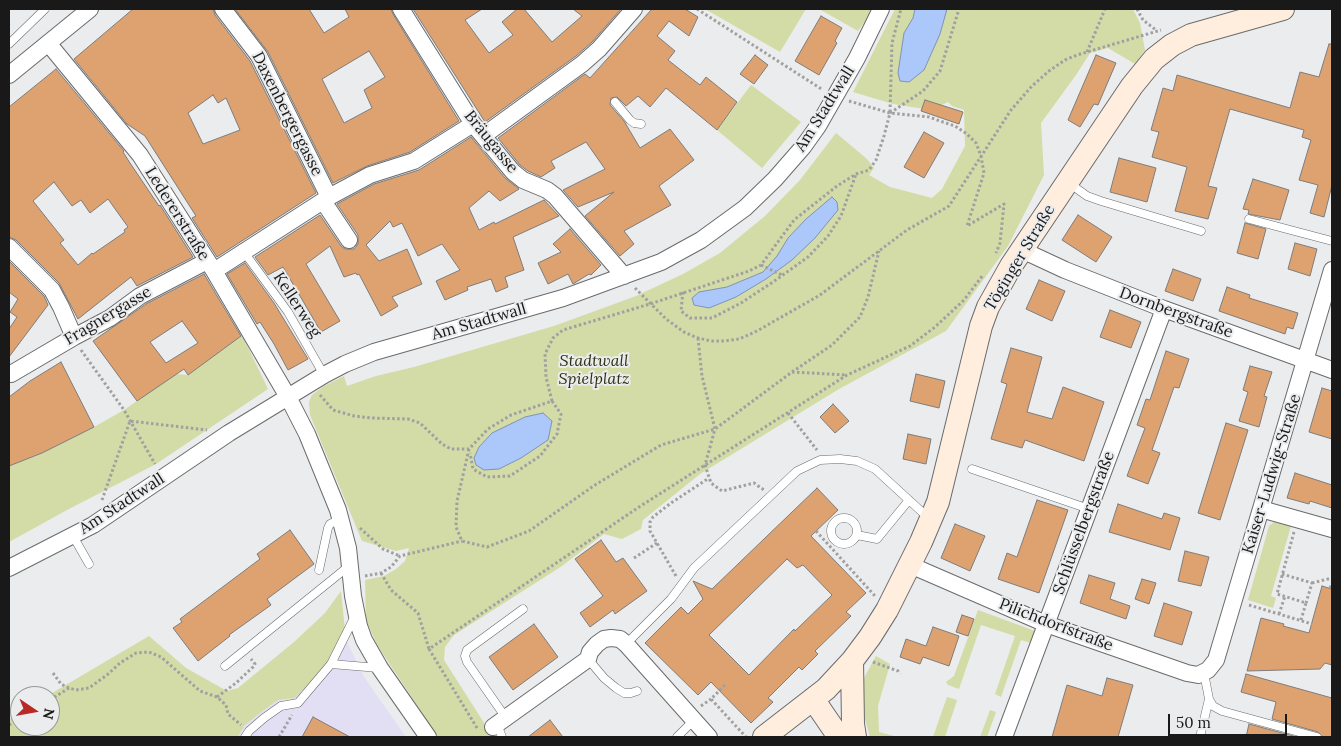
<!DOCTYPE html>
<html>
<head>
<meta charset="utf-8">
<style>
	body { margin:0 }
	#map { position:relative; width:1341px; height:746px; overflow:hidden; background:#ebeced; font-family:Lora,serif }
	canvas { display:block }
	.frame { position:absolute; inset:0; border:10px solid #19191a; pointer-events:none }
	.north { position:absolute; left:10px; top:686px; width:50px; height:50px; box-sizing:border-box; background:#ebeced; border:1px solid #979899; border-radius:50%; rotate:102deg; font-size:14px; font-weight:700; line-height:20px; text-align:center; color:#19191a }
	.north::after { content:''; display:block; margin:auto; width:18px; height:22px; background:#b92a27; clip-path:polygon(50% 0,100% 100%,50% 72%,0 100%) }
	.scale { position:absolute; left:1168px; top:714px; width:119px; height:22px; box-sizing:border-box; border:2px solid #19191a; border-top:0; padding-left:6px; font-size:15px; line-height:18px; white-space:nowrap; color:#19191a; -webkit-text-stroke:4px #ebeced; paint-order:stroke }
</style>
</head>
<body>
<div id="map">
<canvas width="1341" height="746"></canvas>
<div class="frame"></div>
<div class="north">N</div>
<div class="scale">50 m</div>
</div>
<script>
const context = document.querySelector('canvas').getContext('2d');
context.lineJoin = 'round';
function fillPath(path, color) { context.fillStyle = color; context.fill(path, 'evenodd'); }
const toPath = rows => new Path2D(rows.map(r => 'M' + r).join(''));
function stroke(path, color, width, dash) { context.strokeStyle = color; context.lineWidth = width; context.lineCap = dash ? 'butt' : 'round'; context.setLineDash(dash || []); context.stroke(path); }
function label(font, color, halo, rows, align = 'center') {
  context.font = font + ' Lora,serif'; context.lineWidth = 4; context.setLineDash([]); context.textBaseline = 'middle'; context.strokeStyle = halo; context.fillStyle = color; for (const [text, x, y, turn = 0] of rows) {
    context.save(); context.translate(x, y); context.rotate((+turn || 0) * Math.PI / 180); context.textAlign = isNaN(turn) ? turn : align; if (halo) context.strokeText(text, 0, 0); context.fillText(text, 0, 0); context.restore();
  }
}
fillPath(toPath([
	[346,640,364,677,406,737,238,737,244,726,260,713,278,700,295,698]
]), '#e2dff5');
fillPath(toPath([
	[705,9,806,9,780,52],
	[819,9,874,9,858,31],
	[895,9,1133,9,1140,23,1145,50,1135,64,1108,48,1090,53,1076,75,1041,123,1044,175,1008,246,946,331,839,389,700,474,643,520,641,529,622,539,604,534,562,566,454,635,445,647,444,660,493,737,438,737,377,645,366,620,365,580,384,576,396,569,405,561,409,548,396,551,362,541,310,415,309,402,312,395,324,386,344,376,347,386,376,376,414,367,554,326,636,296,683,274,720,253,765,216,800,180,836,133,867,159,874,168,869,175,890,187,932,198,942,189,965,146,964,110,952,106,948,102,931,110,893,104,853,92],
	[751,85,801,122,762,168,717,130],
	[242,335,268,389,156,464,67,510,9,542,9,466,38,455,94,427,124,410,176,374,188,375],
	[1275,521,1291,526,1271,596,1276,598,1273,608,1248,600,1269,526],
	[341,591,346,640,331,660,295,698,278,700,260,713,244,726,238,737,9,737,9,720,20,712,20,726,50,726,50,696,47,696,149,636,186,668,227,691,238,688,294,642,325,613],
	[978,610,1035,631,1031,643,1021,640,1001,697,995,694,1015,636,981,625,959,689,948,685,946,682,954,676],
	[876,656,890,664,878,706,879,732,898,737,870,737,862,708,861,692,864,678],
	[947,697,957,700,945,737,933,737],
	[990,710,996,712,987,737,980,737]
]), '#d3dba7');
const water = toPath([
	[915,9,947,9,940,34,924,70,909,82,900,81,898,73,904,33,913,18,915,9],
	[832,197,837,202,838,210,815,238,792,260,766,279,736,297,709,308,694,305,692,298,699,292,727,287,763,272,777,256,788,238,806,219,832,197],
	[543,413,552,421,548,440,521,458,499,469,484,470,476,465,474,458,479,447,492,433,525,417,543,413]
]);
fillPath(water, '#acc7f9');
stroke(water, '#8093b6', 1);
const building = toPath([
	[133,9,213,9,215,15,250,61,316,193,217,257,192,218,196,216,145,136,127,124,74,59,133,9],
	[213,95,218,103,226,98,240,130,203,144,188,113,213,95],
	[235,9,309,9,324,33,349,17,345,9,391,9,393,14,459,121,410,152,367,166,333,183,268,52,235,9],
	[369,51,385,77,364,90,372,108,344,123,322,79,369,51],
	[413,9,482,9,465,20,489,53,513,35,502,22,517,9,524,9,552,42,582,16,573,9,621,9,592,42,576,56,485,122,413,9],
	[652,9,685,9,698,17,689,36,669,21,657,36,675,51,668,60,700,85,706,77,737,102,717,130,666,88,650,107,638,96,626,106,617,97,611,98,610,105,624,121,640,148,670,129,694,160,659,186,671,205,624,231,634,244,620,256,585,216,614,192,578,207,563,190,605,169,586,142,551,161,555,168,541,177,528,171,520,165,498,138,585,74,590,78,652,9],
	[821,16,842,28,835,41,837,43,819,75,795,61,821,16],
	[1329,44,1332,44,1332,185,1324,217,1310,213,1318,185,1299,180,1311,140,1302,137,1304,130,1230,109,1208,186,1217,188,1208,219,1175,211,1187,167,1152,157,1159,132,1151,130,1163,88,1173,91,1177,75,1290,108,1300,72,1319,77,1329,44],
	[755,55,768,65,754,84,740,74,755,55],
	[1096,55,1116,63,1098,105,1094,104,1080,127,1068,120,1096,55],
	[56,69,124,151,123,152,130,163,159,206,160,205,193,257,137,286,131,277,78,319,59,283,16,240,9,237,9,107,56,69],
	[54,182,72,206,81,200,90,213,108,199,128,227,124,230,125,232,93,254,92,253,78,265,60,243,64,240,33,201,54,182],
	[925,100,963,112,959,124,921,111,925,100],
	[924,132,944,143,924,178,904,167,924,132],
	[471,137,505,178,519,189,500,201,489,191,469,208,479,230,494,222,495,224,544,200,559,216,513,237,524,270,505,277,508,287,496,292,491,279,467,287,468,290,445,300,436,281,460,270,442,244,418,256,402,223,393,227,390,221,366,245,379,261,407,249,422,284,392,297,398,306,381,316,359,274,357,275,356,273,344,277,330,246,306,264,340,321,321,332,283,267,268,275,255,257,320,215,341,246,345,249,354,249,358,244,358,235,337,204,374,184,419,170,471,137],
	[1119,158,1156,168,1147,202,1110,192,1119,158],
	[1253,179,1289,190,1280,220,1248,214,1249,210,1243,209,1253,179],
	[1078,215,1112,237,1096,262,1062,240,1078,215],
	[1245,223,1266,229,1258,259,1237,253,1245,223],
	[570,229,601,265,591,275,589,274,573,284,568,274,548,284,538,263,561,252,553,244,570,229],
	[1295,243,1317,249,1310,276,1288,269,1295,243],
	[9,261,44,296,48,305,9,357,9,329,17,317,10,312,18,299,9,292,9,261],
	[245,263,274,303,308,359,288,370,274,344,260,322,257,324,227,274,245,263],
	[1173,269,1201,279,1193,301,1165,291,1173,269],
	[204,274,241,336,188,375,184,369,137,401,93,341,146,304,204,274],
	[182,321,198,343,166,363,150,342,182,321],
	[1039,280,1065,291,1052,321,1026,309,1039,280],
	[1227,287,1250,295,1249,298,1298,313,1293,329,1287,327,1285,334,1219,311,1227,287],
	[1110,310,1141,322,1131,348,1100,337,1110,310],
	[1011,348,1042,357,1027,412,1052,419,1063,387,1104,402,1084,461,1025,440,1022,448,991,439,1007,384,1001,382,1011,348],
	[1166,351,1189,359,1179,388,1174,387,1152,450,1160,453,1148,484,1127,476,1145,428,1137,425,1146,399,1150,400,1166,351],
	[61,362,94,427,42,453,9,466,9,397,30,381,61,362],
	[1250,366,1272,372,1264,396,1267,397,1259,427,1239,421,1248,392,1243,390,1250,366],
	[916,374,945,381,939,408,910,401,916,374],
	[1322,388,1332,391,1332,439,1309,432,1322,388],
	[833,404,849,421,835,433,820,417,833,404],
	[1226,423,1248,430,1220,520,1198,513,1226,423],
	[908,434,931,439,926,464,903,459,908,434],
	[1295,473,1332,485,1332,508,1310,501,1309,504,1287,498,1295,473],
	[817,488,838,510,811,536,866,593,846,612,851,616,815,651,818,654,802,670,799,667,768,698,773,702,751,723,711,682,698,695,645,643,681,607,688,614,703,599,693,581,712,589,817,488],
	[787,559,797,568,803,565,832,595,795,631,794,629,749,675,709,635,787,559],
	[1037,500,1068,510,1039,593,998,579,1007,553,1017,557,1037,500],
	[1118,504,1162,519,1164,513,1180,518,1170,550,1109,532,1118,504],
	[955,524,985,536,970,571,941,558,955,524],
	[290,530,314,564,267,599,271,605,229,635,230,636,198,661,173,628,182,622,180,619,260,559,257,554,290,530],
	[601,540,616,562,623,558,647,591,615,614,613,610,590,627,580,613,603,596,575,559,601,540],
	[1185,551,1209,557,1201,586,1178,581,1185,551],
	[1089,575,1115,583,1110,599,1130,606,1126,619,1080,603,1089,575],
	[1142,579,1156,583,1149,604,1135,599,1142,579],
	[1322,586,1332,589,1332,665,1325,663,1320,669,1247,671,1261,618,1284,624,1283,626,1309,633,1322,586],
	[1164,603,1192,612,1182,645,1154,636,1164,603],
	[962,615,974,619,968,636,956,632,962,615],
	[534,624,558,657,513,690,489,657,534,624],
	[933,627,959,636,949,666,923,657,920,664,900,657,906,639,926,646,933,627],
	[1246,674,1332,698,1332,737,1322,737,1318,732,1272,719,1276,702,1241,692,1246,674],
	[1107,678,1133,685,1118,737,1052,737,1067,685,1102,696,1107,678],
	[313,717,350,737,302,737,313,717],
	[550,720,563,737,528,737,550,720],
	[1249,724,1297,737,1246,737,1249,724]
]);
fillPath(building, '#dda270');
stroke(building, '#7d7c7c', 1);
const lane = toPath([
	[9,44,45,9],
	[615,102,630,120,634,123,641,124],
	[1069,183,1087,196,1101,201,1201,231],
	[1249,219,1332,241],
	[244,252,288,312,324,375],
	[972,469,1089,509],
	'831 531a13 13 0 1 1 26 0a13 13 0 1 1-26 0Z',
	[857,535,877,539,909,500],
	[73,536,89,564],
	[319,570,328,528,330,524,340,519],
	[626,644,671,599,694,568,797,471,820,460,840,459,857,461,875,469,922,512,931,515],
	[588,659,604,678,616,688,624,693,631,693,637,691],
	[331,664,379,668],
	[225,666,349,566],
	[1209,699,1213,706,1222,711,1317,737],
	[506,718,467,662,465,656,467,650,523,609],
	[497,724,502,737],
	[245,737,249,731,264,718,281,706,298,703,331,664,354,618],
	[677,737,694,720],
	[1200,737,1209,699,1204,673]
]);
const street = toPath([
	[223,9,259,56,329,197],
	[401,9,473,124,513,172,523,180,547,190,555,196,624,276],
	[48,43,140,155,214,271,288,397,307,434,338,510,348,548,353,596,359,626,364,640,380,668,428,737],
	[9,75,90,9],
	[483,136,582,64,599,49,634,9],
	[323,201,349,240],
	[9,247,52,290,61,307,74,337],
	[1022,250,1065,270,1164,309,1332,370],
	[214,271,329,197,370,175,414,161,473,124],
	[11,374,74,337,110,318,140,296,207,261],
	[1261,509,1332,529],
	[910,565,1046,624,1187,673,1198,675,1208,670,1216,660,1332,270],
	[9,568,93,525,229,433,324,375,345,364,374,352,563,298,661,262,701,240,745,208,775,179,803,147,818,126,857,58,881,9],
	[493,727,588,659,590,652,597,644,604,639,611,638,620,639,626,644,709,737],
	[1004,737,1164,309]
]);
const secondary = toPath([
	[852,661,853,724,855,737],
	[813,699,839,737],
	[764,737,826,689,852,661,870,637,887,610,921,542,938,502,981,326,988,307,1011,266,1132,86,1154,59,1172,45,1191,35,1283,9]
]);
stroke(lane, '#6a6b6c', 9);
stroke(street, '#6a6b6c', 18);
stroke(secondary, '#6a6b6c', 24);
stroke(toPath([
	[697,9,823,90],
	[1137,9,1143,20,1156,30],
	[1087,52,1105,9],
	[849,101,890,113,929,117,943,122,955,126,967,134,976,143,981,156,984,173,967,226,1004,204,1000,243,996,253],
	[890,112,892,43,901,9],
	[761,265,782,275],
	[635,288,666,319,684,332,698,338,711,341,724,341,739,339,757,331,820,295,907,230,949,206,1011,110,1032,86,1049,71,1065,60,1077,55,1161,30],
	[683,292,681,311,690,318,712,318,741,303,773,282,808,257,828,236,841,216,856,174],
	[698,338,702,376,715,429,705,465,711,483,722,491,754,483,764,490],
	[81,350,124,410,155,464],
	[792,372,832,345,860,317,868,297,879,251],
	[320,395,333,410,354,416,372,418,408,419,420,423,442,444,451,449,469,449,488,429,511,415,552,401,561,414,557,434,540,456,510,476,487,477,473,469,470,453],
	[552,401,546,377,545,354,553,338,563,330,650,304,749,271,761,265,794,220,837,186,856,174,869,170,876,160,884,136,890,113,923,91,940,71,959,9],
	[788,413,817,450],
	[469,449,457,501,456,527,462,541,487,547,529,531,595,485,661,445,715,429,792,372,847,375],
	[102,500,130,421,207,430],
	[360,528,383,549,400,556],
	[816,531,875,596],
	[1294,532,1277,594,1306,603,1301,620],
	[634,558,657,543],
	[381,573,391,590,418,613,429,649],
	[1282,574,1312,583,1306,603],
	[365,576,381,573,391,567,400,556,462,541],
	[676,576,650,531,650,522,653,517,671,503,709,478],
	[1312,583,1332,578],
	[1330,588,1332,584],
	[1249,605,1312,624],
	[1279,614,1285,596],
	[873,662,898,671,900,674],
	[53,673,61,684,69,688,76,690,89,688,107,675,120,663,136,653,149,652,161,657,200,691,217,697,226,705,228,714,241,725],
	[725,685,711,699,746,737],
	[217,697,236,683,253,667,255,664,251,659],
	[50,700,69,688],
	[701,706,711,699],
	[9,725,20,718],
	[477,728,429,649,639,507,847,375,910,346,935,327,964,300,983,275],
	[279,737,292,715]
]), '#a0a0a1', 3, [2.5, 2.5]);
stroke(lane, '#fff', 8);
stroke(street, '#fff', 16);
stroke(secondary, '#ffedde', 22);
label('16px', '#19191a', '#ebeced', [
	["Am Stadtwall",825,109,-58],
	["Daxenbergergasse",287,114,63],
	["Bräugasse",491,142,51],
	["Ledererstraße",177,214,58],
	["Töginger Straße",1020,258,-59],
	["Kellerweg",297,305,57],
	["Dornbergstraße",1176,313,20],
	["Fragnergasse",108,316,-31],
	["Am Stadtwall",479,322,-16],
	["Kaiser-Ludwig-Straße",1272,474,-73],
	["Am Stadtwall",122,504,-33],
	["Schlüsselbergstraße",1084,523,-70],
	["Pilichdorfstraße",1056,625,21]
]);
label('italic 16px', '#2c3010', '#ebeced', [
	["Stadtwall",594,361],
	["Spielplatz",594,379]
]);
</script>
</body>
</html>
